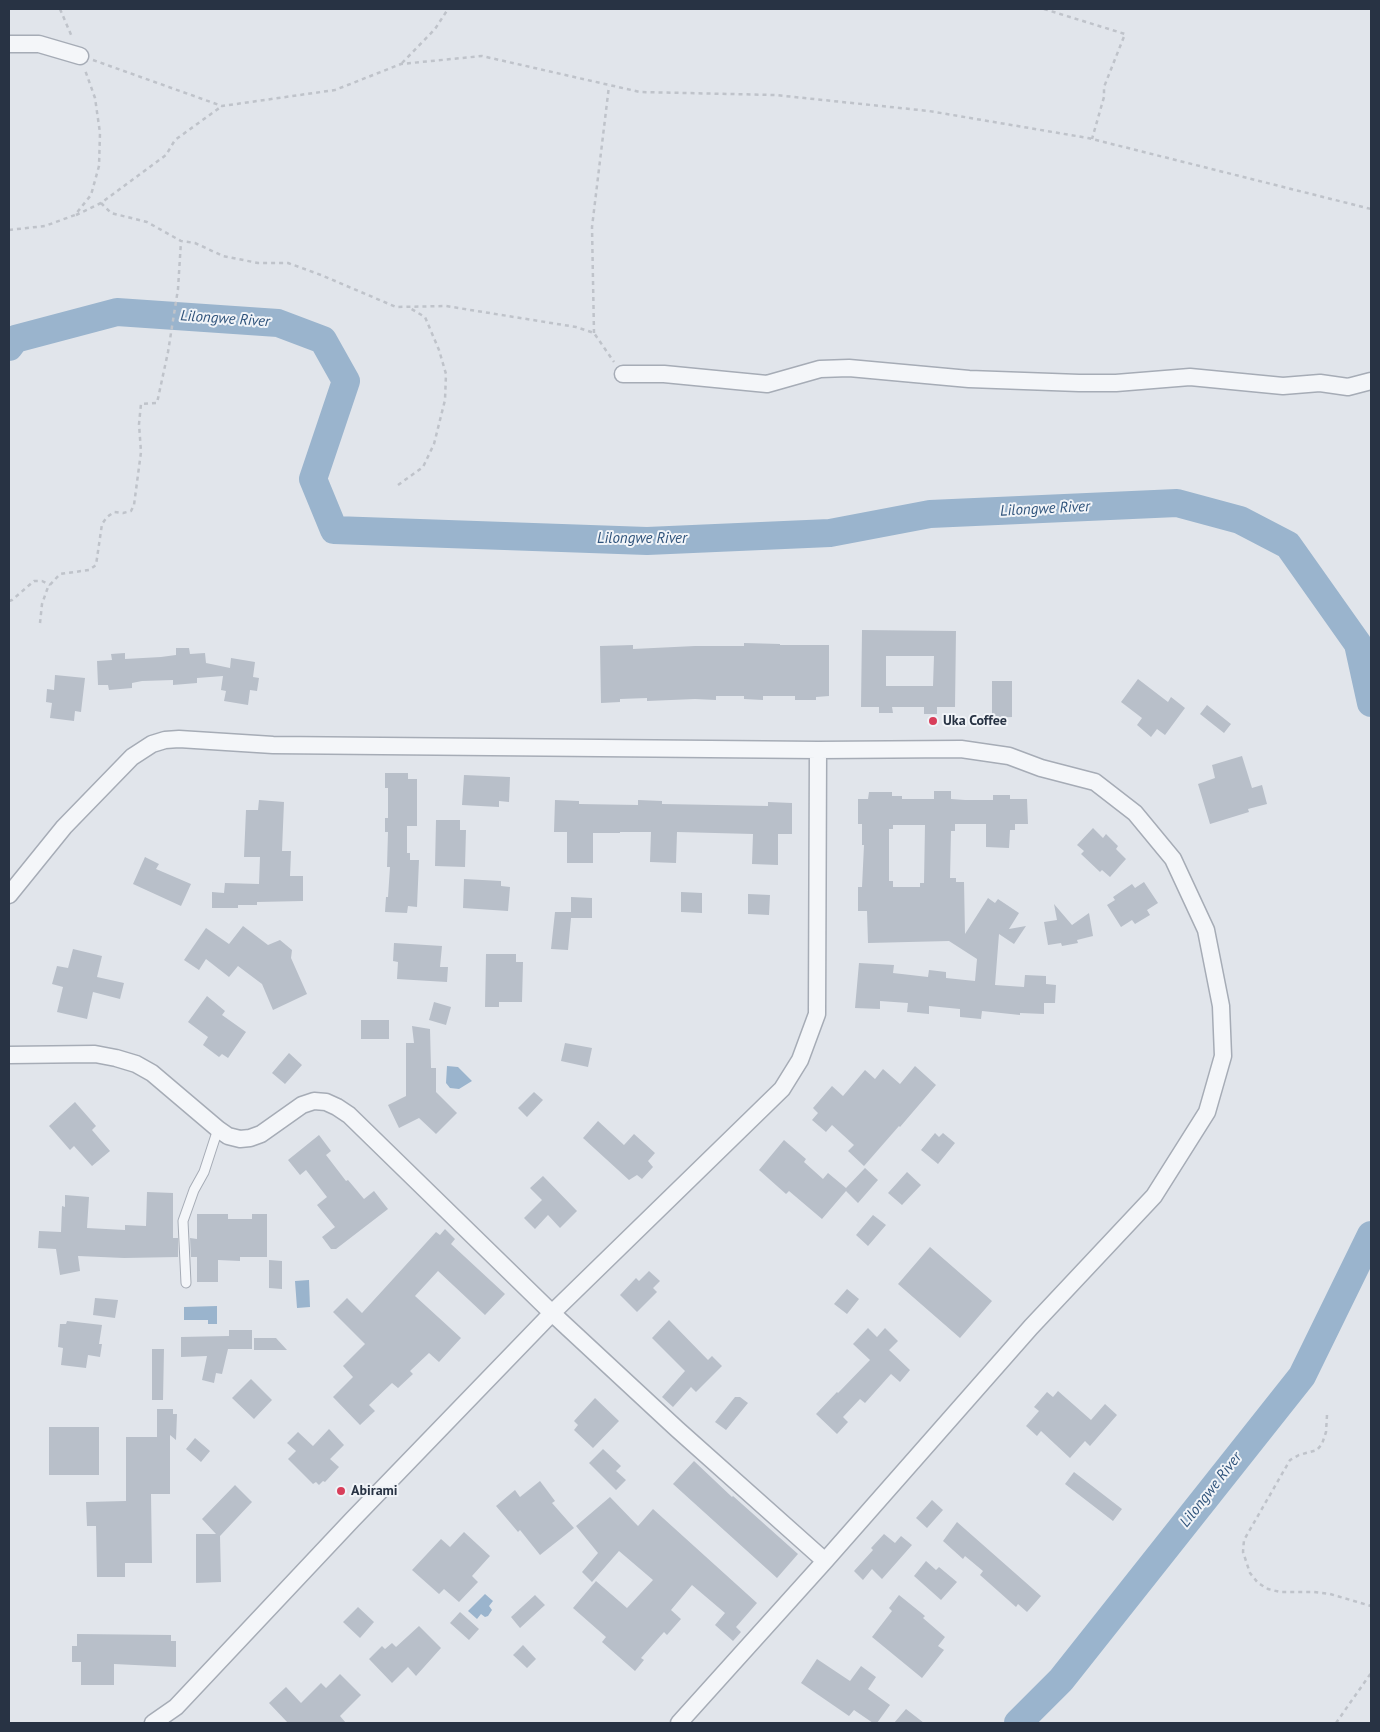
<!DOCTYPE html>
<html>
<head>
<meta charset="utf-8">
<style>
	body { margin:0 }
	#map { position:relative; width:1380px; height:1732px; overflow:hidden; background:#e1e5eb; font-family:"PT Sans",sans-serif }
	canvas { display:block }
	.frame { position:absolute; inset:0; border:10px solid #283344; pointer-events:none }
</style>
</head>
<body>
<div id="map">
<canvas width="1380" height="1732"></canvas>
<div class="frame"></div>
</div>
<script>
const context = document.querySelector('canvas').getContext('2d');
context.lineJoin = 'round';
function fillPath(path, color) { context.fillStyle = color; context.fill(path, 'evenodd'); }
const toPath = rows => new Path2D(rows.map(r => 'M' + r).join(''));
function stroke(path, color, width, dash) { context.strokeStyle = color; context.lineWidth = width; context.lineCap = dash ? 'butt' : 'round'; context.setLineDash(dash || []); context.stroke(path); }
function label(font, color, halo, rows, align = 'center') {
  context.font = font + ' "PT Sans",sans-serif'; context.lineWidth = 4; context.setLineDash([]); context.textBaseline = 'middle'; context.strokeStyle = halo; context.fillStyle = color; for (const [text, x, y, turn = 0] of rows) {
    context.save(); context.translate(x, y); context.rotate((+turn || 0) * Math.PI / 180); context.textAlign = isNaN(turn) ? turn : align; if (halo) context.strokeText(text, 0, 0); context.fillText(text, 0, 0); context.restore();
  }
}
fillPath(toPath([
	[447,1066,458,1067,472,1081,459,1089,450,1088,446,1083],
	[309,1280,310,1307,297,1308,295,1281],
	[217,1306,217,1324,208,1324,208,1320,184,1320,184,1307],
	[485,1594,493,1601,489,1606,492,1610,488,1616,485,1617,481,1614,477,1619,468,1611]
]), '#9ab4cd');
stroke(toPath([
	[9,347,15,339,117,312,278,323,323,340,346,381,313,479,334,530,647,541,830,533,930,514,1177,503,1240,520,1288,545,1358,644,1371,703],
	[1018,1723,1061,1680,1302,1376,1371,1235]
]), '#9ab4cd', 28);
fillPath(toPath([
	[862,630,956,631,955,707,937,707,937,714,924,714,924,707,892,707,893,713,879,713,879,707,861,707],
	[886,656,934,656,933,686,886,686],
	[744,643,780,644,780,645,829,645,829,696,816,697,816,700,795,700,795,696,763,696,763,700,744,699,744,696,716,696,716,700,695,699,647,701,647,698,620,699,620,702,601,703,600,646,633,645,633,649,695,646,744,646],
	[176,648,189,648,190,654,205,653,206,663,230,668,231,658,255,662,253,677,259,678,257,691,250,690,248,705,224,701,226,691,221,690,223,676,197,678,197,683,173,685,173,680,142,681,132,683,132,688,109,690,108,685,98,685,97,661,112,660,111,654,125,653,125,659,161,657,176,655],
	[55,675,85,678,81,712,75,711,74,721,50,718,52,703,46,702,47,689,54,690],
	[1138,679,1168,702,1171,697,1185,708,1165,735,1157,729,1151,737,1137,725,1142,718,1121,702],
	[992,681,1012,681,1012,717,992,718],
	[1207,705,1231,724,1224,733,1200,714],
	[1242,756,1252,788,1262,785,1267,804,1248,809,1249,812,1210,824,1198,784,1215,778,1212,765],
	[385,773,408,773,408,779,417,779,417,826,407,826,407,853,410,853,410,860,419,860,417,907,408,906,407,913,385,912,386,897,388,897,390,867,387,867,388,832,385,832,385,818,388,818,388,788,385,788],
	[464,775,510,777,509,802,499,801,499,807,462,805],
	[934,791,951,791,951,799,965,800,993,800,993,795,1010,795,1010,799,1027,799,1028,824,1015,824,1015,830,1010,830,1009,848,986,847,986,824,955,824,955,831,951,831,950,878,956,878,956,882,964,882,965,934,988,898,995,903,998,899,1019,913,1009,929,1026,926,1014,944,999,934,995,985,1024,987,1025,975,1046,976,1046,984,1056,985,1055,1003,1044,1003,1044,1014,1020,1013,1020,1015,982,1011,981,1019,960,1017,960,1009,929,1006,929,1014,907,1012,908,1003,880,1001,880,1009,855,1008,859,963,894,965,893,973,928,977,929,970,946,972,946,978,975,981,977,959,949,941,868,943,867,911,858,911,858,887,862,887,864,845,862,845,862,824,858,824,858,799,868,799,869,792,892,792,892,796,902,796,902,799,934,799],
	[893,825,925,825,924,883,920,883,920,887,893,887,893,881,889,881,889,829,893,829],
	[259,800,284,802,282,851,291,851,290,876,303,876,303,901,257,902,257,905,238,905,238,908,212,908,212,892,224,893,225,883,259,884,260,857,244,857,246,810,258,810],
	[555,800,579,801,579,804,638,805,638,800,662,801,662,804,716,805,768,806,768,802,792,803,792,834,778,834,778,865,752,864,753,834,677,832,676,863,650,862,651,832,620,832,620,833,593,833,593,863,567,863,567,832,554,832],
	[436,820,460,820,460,830,466,830,465,867,435,866],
	[1093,828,1103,838,1106,834,1118,846,1116,849,1126,859,1110,877,1102,870,1100,872,1081,854,1084,851,1077,845],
	[145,857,159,864,156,869,191,884,181,906,133,884],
	[464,879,501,881,501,886,510,887,508,911,463,908],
	[1144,882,1158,903,1147,910,1150,915,1135,924,1132,920,1121,927,1107,905,1115,900,1113,897,1132,884,1135,888],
	[681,892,702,893,702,913,681,912],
	[748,894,770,895,769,915,748,914],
	[571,897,592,898,592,918,571,918,568,950,551,949,555,912,571,912],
	[1054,904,1072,925,1089,913,1093,936,1077,940,1078,943,1062,946,1061,943,1048,945,1044,922,1057,920],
	[243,926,268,945,280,940,292,950,291,958,307,994,273,1010,262,984,238,966,229,977,206,959,199,970,184,960,206,928,229,944],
	[394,943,442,946,440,967,448,967,447,982,397,979,398,962,393,961],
	[73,949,102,956,97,977,124,983,120,999,93,992,87,1019,57,1012,63,987,52,984,57,966,68,968],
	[486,954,516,954,516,962,523,962,522,1002,499,1002,499,1007,485,1007],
	[207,996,225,1011,222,1015,246,1032,228,1058,222,1054,219,1057,203,1045,208,1037,188,1022],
	[434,1002,451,1007,446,1025,429,1020],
	[361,1020,389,1020,389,1039,361,1039],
	[412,1026,430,1029,431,1068,436,1068,436,1092,457,1113,436,1134,419,1118,399,1128,388,1105,406,1096,406,1043,414,1043],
	[565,1043,592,1048,588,1067,561,1061],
	[289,1053,302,1065,285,1084,272,1073],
	[915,1066,936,1085,900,1127,899,1126,864,1166,848,1151,854,1145,832,1125,826,1132,812,1120,818,1113,813,1108,832,1086,843,1096,865,1070,875,1079,883,1069,900,1084],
	[534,1092,543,1100,527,1117,518,1108],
	[75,1102,96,1126,92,1130,110,1151,92,1166,74,1146,70,1150,49,1126],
	[598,1121,624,1145,634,1134,655,1153,648,1161,653,1167,642,1179,637,1175,629,1180,583,1138],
	[935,1133,939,1137,943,1133,955,1143,938,1164,921,1150],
	[319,1135,331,1151,326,1155,346,1181,348,1180,364,1199,374,1191,388,1209,336,1249,331,1249,322,1237,335,1227,317,1205,327,1197,306,1170,300,1175,288,1160],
	[784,1140,806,1159,804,1162,823,1179,828,1173,846,1188,865,1168,878,1180,858,1203,846,1191,822,1219,789,1191,786,1194,759,1170],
	[907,1172,921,1185,902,1205,888,1193],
	[543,1176,577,1211,560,1228,548,1215,535,1229,524,1218,542,1200,530,1188],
	[147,1192,173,1193,173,1238,178,1238,178,1257,124,1258,78,1256,80,1271,60,1275,56,1249,38,1248,39,1231,61,1232,62,1206,65,1207,65,1195,89,1197,87,1228,125,1230,125,1225,146,1226],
	[197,1214,228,1214,228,1219,252,1219,252,1214,267,1214,267,1257,240,1257,240,1261,218,1260,218,1282,197,1282,197,1257,191,1257,190,1238,197,1239],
	[873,1215,886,1225,868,1246,856,1235],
	[445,1229,455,1239,451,1244,505,1294,485,1315,438,1271,415,1296,461,1338,439,1362,429,1353,410,1371,413,1374,398,1388,392,1383,369,1405,375,1411,360,1425,333,1397,353,1377,343,1366,365,1344,333,1312,347,1298,362,1313,436,1232,440,1235],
	[930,1247,992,1301,960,1338,898,1284],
	[269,1260,282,1261,282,1289,269,1288],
	[649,1271,660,1281,653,1288,657,1292,637,1312,620,1295,636,1278,639,1281],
	[847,1289,859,1299,847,1314,834,1304],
	[95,1298,118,1300,115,1318,93,1315],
	[669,1320,708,1360,712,1356,722,1366,696,1392,691,1387,673,1407,662,1397,685,1371,652,1338],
	[67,1321,102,1325,99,1344,102,1344,100,1357,88,1355,86,1368,61,1365,63,1348,58,1347,60,1324,66,1324],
	[868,1328,877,1337,885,1328,898,1341,889,1350,910,1370,900,1382,891,1374,865,1403,860,1399,843,1417,848,1422,837,1434,816,1414,837,1392,838,1393,870,1360,853,1344],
	[229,1330,252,1330,252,1349,228,1349,222,1374,216,1373,214,1383,202,1380,207,1356,181,1357,181,1337,229,1336],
	[254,1338,276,1338,287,1350,254,1350],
	[152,1349,164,1349,163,1400,152,1400],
	[251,1379,272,1400,254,1419,232,1398],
	[1058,1391,1091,1420,1105,1404,1117,1415,1090,1446,1085,1441,1070,1458,1041,1431,1037,1436,1026,1426,1039,1411,1034,1407,1047,1392,1053,1397],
	[735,1397,740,1397,748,1403,726,1430,715,1422],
	[595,1398,619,1421,593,1448,574,1430,578,1425,574,1421],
	[157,1409,173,1409,173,1414,177,1414,176,1440,170,1435,170,1494,151,1494,152,1563,125,1563,125,1577,97,1577,96,1526,87,1526,86,1502,126,1501,126,1437,157,1437],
	[49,1427,99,1427,99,1475,49,1475],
	[329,1429,344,1445,330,1459,339,1467,325,1482,323,1481,319,1485,316,1482,313,1484,288,1459,296,1451,287,1443,298,1432,313,1446],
	[195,1438,210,1451,201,1462,186,1449],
	[603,1449,621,1466,616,1471,626,1480,616,1490,589,1463],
	[694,1461,732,1497,733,1496,798,1554,777,1578,673,1484],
	[1074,1472,1122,1509,1113,1521,1065,1484],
	[540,1481,555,1501,552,1503,574,1528,540,1555,520,1530,518,1532,496,1506,515,1490,520,1497],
	[235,1485,252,1502,220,1536,221,1582,196,1583,196,1534,216,1534,202,1519],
	[610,1497,638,1526,653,1509,757,1603,736,1627,741,1632,733,1641,715,1625,725,1613,692,1585,671,1610,681,1619,667,1635,664,1632,641,1658,644,1660,635,1671,602,1642,606,1637,573,1608,596,1581,627,1608,653,1580,619,1551,592,1582,582,1572,598,1553,576,1526],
	[932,1500,943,1510,927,1528,916,1518],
	[957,1522,1041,1596,1027,1612,1018,1604,1016,1607,980,1575,983,1571,965,1556,963,1559,943,1541],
	[464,1532,490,1556,472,1576,478,1582,459,1602,444,1589,439,1594,412,1570,441,1539,450,1547],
	[884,1534,895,1543,901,1536,912,1545,882,1579,872,1569,863,1580,854,1571,873,1550,871,1548],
	[926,1561,936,1570,939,1567,957,1582,941,1600,914,1576],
	[535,1595,545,1605,520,1628,511,1617],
	[899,1595,925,1616,923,1618,945,1637,938,1646,944,1650,922,1678,872,1637,892,1611,889,1608],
	[358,1607,374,1622,360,1638,343,1622],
	[460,1612,479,1629,469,1640,450,1623],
	[419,1626,441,1648,416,1676,408,1667,392,1683,369,1659,382,1646,385,1649,392,1643,396,1647],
	[77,1634,171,1635,171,1641,176,1641,176,1667,114,1664,114,1685,81,1685,81,1662,72,1662,72,1646,77,1646],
	[523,1645,536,1659,527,1668,513,1655],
	[817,1659,850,1681,861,1666,876,1677,868,1689,890,1705,877,1723,873,1723,854,1710,849,1716,801,1683],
	[340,1674,361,1695,340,1716,346,1723,288,1723,269,1703,286,1687,301,1703,321,1683,326,1688],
	[906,1709,924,1723,894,1723]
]), '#b8bfc9');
const lane = toPath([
	[186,1283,183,1221,194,1190,204,1172,218,1129]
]);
const street = toPath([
	[9,44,39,44,80,56],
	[623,374,664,374,767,384,820,369,849,368,969,379,1079,383,1116,383,1190,377,1283,386,1320,383,1348,387,1371,381],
	[9,895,64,827,132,757,152,744,165,740,179,739,273,745,818,750,961,749,1009,756,1041,768,1095,782,1135,813,1173,859,1206,930,1221,1006,1223,1056,1207,1112,1154,1196,1031,1327,825,1561,679,1723],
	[9,1055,95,1054,116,1058,136,1064,152,1073,218,1129,228,1136,240,1139,250,1138,261,1134,302,1105,314,1101,326,1102,337,1107,349,1115,552,1313,677,1429,825,1561],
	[153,1723,176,1707,352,1520,552,1313,782,1089,800,1060,817,1014,818,750]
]);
stroke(lane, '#a6acb6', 11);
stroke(street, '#a6acb6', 19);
stroke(toPath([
	[60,9,72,37],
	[1044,9,1125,34,1104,87,1104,97,1092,139],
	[93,60,222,106,335,90,401,64,482,56,640,92,775,95,929,111,1088,138,1371,209],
	[402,63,435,29,448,9],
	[101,203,111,213,147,222,181,241,195,243,223,256,258,263,288,263,321,275,396,307,446,306,576,327,594,333,614,362],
	[76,215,101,203,166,155,175,140,222,106],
	[9,230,45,226,75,215,91,195,99,166,100,133,95,98,85,70],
	[594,333,592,227,609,86],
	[398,485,423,467,434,444,445,400,446,374,439,350,425,317,408,307],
	[9,601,12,600,34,581,42,581,50,585],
	[40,623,42,604,48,587,60,574,89,570,96,565,102,524,107,517,114,512,123,513,131,511,134,505,141,452,139,424,141,404,157,403,168,352,178,289,181,241],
	[1327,1415,1326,1432,1322,1444,1317,1450,1299,1455,1290,1460,1244,1540,1243,1552,1250,1573,1258,1583,1268,1589,1280,1592,1314,1592,1330,1594,1371,1606],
	[1336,1723,1371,1673]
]), '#bfc3ca', 2.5, [4, 4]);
stroke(lane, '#f4f6f9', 9);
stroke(street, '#f4f6f9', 16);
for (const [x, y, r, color] of [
	[933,721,5,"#d83e5a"],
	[341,1491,5,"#d83e5a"]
]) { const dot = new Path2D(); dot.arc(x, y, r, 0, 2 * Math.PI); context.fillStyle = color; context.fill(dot); stroke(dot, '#f1f4f8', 2); }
label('bold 14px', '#283344', '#f1f4f8', [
	["Uka Coffee",943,721],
	["Abirami",351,1491]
], 'left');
label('italic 15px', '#2f537b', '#f1f4f8', [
	["Lilongwe River",225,319,4],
	["Lilongwe River",1045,509,-3],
	["Lilongwe River",642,539],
	["Lilongwe River",1211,1490,-52]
]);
</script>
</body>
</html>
